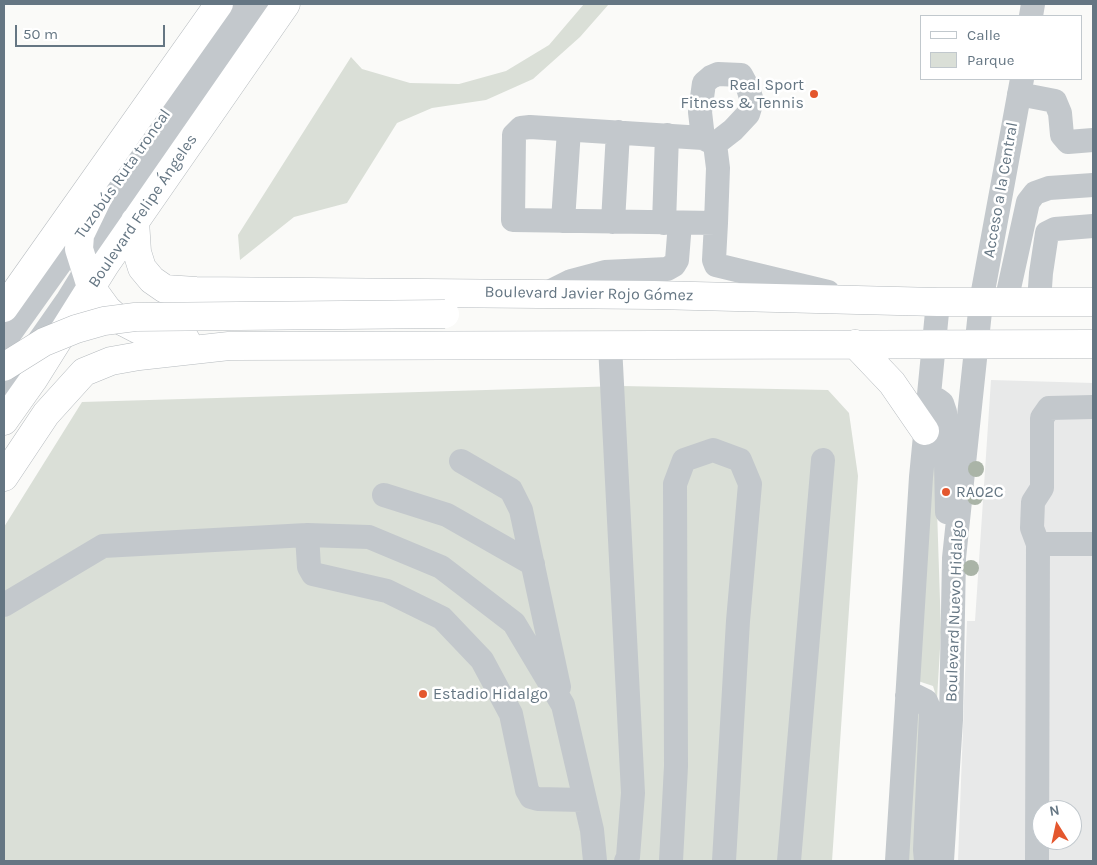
<!DOCTYPE html>
<html>
<head>
<meta charset="utf-8">
<style>
	body { margin:0 }
	#map { position:relative; width:1097px; height:865px; overflow:hidden; background:#fafaf8; font-family:Karla,sans-serif }
	canvas { display:block }
	.frame { position:absolute; inset:0; border:5px solid #657683; pointer-events:none }
	.legend { position:absolute; left:920px; top:15px; width:162px; height:65px; box-sizing:border-box; background:#fff; border:1px solid #c1c8cd; margin:0; padding:6px 9px; list-style:none; font-size:15px; color:#657683 }
	.legend li { display:flex; align-items:center; gap:10px; height:25px }
	.legend b { width:25px; border:1px solid #c1c8cd }
	.north { position:absolute; left:1032px; top:800px; width:50px; height:50px; box-sizing:border-box; background:#fff; border:1px solid #c1c8cd; border-radius:50%; rotate:350deg; font-size:14px; font-weight:700; line-height:20px; text-align:center; color:#657683 }
	.north::after { content:''; display:block; margin:auto; width:18px; height:22px; background:#e4572e; clip-path:polygon(50% 0,100% 100%,50% 72%,0 100%) }
	.scale { position:absolute; left:15px; top:25px; width:150px; height:22px; box-sizing:border-box; border:2px solid #657683; border-top:0; padding-left:6px; font-size:15px; line-height:18px; white-space:nowrap; color:#657683; -webkit-text-stroke:4px #fff; paint-order:stroke }
</style>
</head>
<body>
<div id="map">
<canvas width="1097" height="865"></canvas>
<div class="frame"></div>
<ul class="legend">
<li><b style="height:6px;background:#fff"></b>Calle</li>
<li><b style="height:14px;background:#dadfd7"></b>Parque</li>
</ul>
<div class="north">N</div>
<div class="scale">50 m</div>
</div>
<script>
const context = document.querySelector('canvas').getContext('2d');
context.lineJoin = 'round';
function fillPath(path, color) { context.fillStyle = color; context.fill(path, 'evenodd'); }
const toPath = rows => new Path2D(rows.map(r => 'M' + r).join(''));
function stroke(path, color, width, dash) { context.strokeStyle = color; context.lineWidth = width; context.lineCap = dash ? 'butt' : 'round'; context.setLineDash(dash || []); context.stroke(path); }
function label(font, color, halo, rows, align = 'center') {
  context.font = font + ' Karla,sans-serif'; context.lineWidth = 5; context.setLineDash([]); context.textBaseline = 'middle'; context.strokeStyle = halo; context.fillStyle = color; for (const [text, x, y, turn = 0] of rows) {
    context.save(); context.translate(x, y); context.rotate((+turn || 0) * Math.PI / 180); context.textAlign = isNaN(turn) ? turn : align; if (halo) context.strokeText(text, 0, 0); context.fillText(text, 0, 0); context.restore();
  }
}
fillPath(toPath([
	[991,380,1093,383,1093,861,958,861,967,621,975,621],
	[1042,810,1072,810,1072,840,1042,840]
]), '#e8e9e9');
fillPath(toPath([
	[584,4,609,4,580,37,533,79,486,100,432,108,397,123,347,203,294,217,240,260,238,235,351,57,362,69,410,83,459,84,506,71,549,45],
	[621,386,828,390,849,413,858,476,832,861,4,861,4,527,82,402],
	[934,417,941,632,937,699,933,686,918,681],
	[923,712,920,861,907,861,917,715]
]), '#dadfd7');
const major = toPath([
	[98,198,80,235,79,249,91,287,107,309,118,319,149,335,186,340],
	[135,221,137,252,142,268,152,280,165,289,196,291,654,295,938,302,1093,302],
	[4,308,219,4],
	[855,344,892,383,925,431],
	[4,421,33,380,105,265,286,4],
	[4,477,46,414,84,372,111,361,139,356,229,346,1093,344]
]);
stroke(major, '#b5babe', 29);
stroke(toPath([
	[1031,16,1033,4],
	[1019,94,1055,101,1060,113,1062,135,1068,142,1093,140],
	[703,138,700,112,704,83,711,77,718,74,741,75,748,88,752,101,748,114,733,130,715,144],
	[563,221,569,130],
	[613,222,618,132],
	[664,223,667,135],
	[716,223,513,220,514,135,521,128,530,127,703,138,715,144,718,168,716,223,714,260,716,265,828,292],
	[545,294,571,281,605,272,667,269,674,265,677,260,680,223],
	[1006,302,1028,202,1035,193,1049,188,1093,185],
	[1039,302,1041,273,1047,233,1055,229,1093,226],
	[4,342,145,144,241,4],
	[610,345,633,793,628,857,626,861],
	[4,391,67,301,154,160,264,4],
	[928,399,938,400,942,403,945,412,947,512],
	[461,461,511,490,521,510,559,687],
	[384,495,447,515,533,564],
	[307,535,309,567,313,574,387,591,442,618,482,660,511,714,527,790,531,797,538,799,583,800],
	[1038,544,1032,528,1033,502,1042,488,1042,418,1049,408,1093,407],
	[4,605,103,546,307,535,369,537,441,567,514,623,563,705,592,830,595,861],
	[907,696,916,696,926,701,931,713,925,850,926,861],
	[671,861,676,766,675,484,684,460,713,450,740,460,750,484,738,621,724,861],
	[789,861,823,460],
	[897,861,921,477,938,302],
	[942,861,951,720,954,558,981,302,1022,79],
	[1037,861,1038,544,1093,544]
]), '#c3c8cc', 24);
stroke(major, '#fff', 28);
const majorBridge = toPath([
	[4,367,44,342,76,329,104,321,135,317,445,314]
]);
stroke(majorBridge, '#b5babe', 29, []);
stroke(majorBridge, '#fff', 28);
context.fillStyle = '#aab4a7';
for (const [x, y] of [
	[976,469],
	[975,497],
	[971,568]
]) { context.beginPath(); context.arc(x, y, 8, 0, 2 * Math.PI); context.fill(); }
for (const [x, y, r, color] of [
	[814,94,5,"#e4572e"],
	[946,492,5,"#e4572e"],
	[423,694,5,"#e4572e"]
]) { const dot = new Path2D(); dot.arc(x, y, r, 0, 2 * Math.PI); context.fillStyle = color; context.fill(dot); stroke(dot, '#fff', 2); }
label('16px', '#657683', '#fff', [
	["Real Sport",804,85,"right"],
	["Fitness & Tennis",804,103,"right"],
	["RA02C",956,492],
	["Estadio Hidalgo",433,694]
], 'left');
label('16px', '#657683', '#fff', [
	["Tuzobús Ruta troncal",123,174,-55],
	["Acceso a la Central",1001,190,-80],
	["Boulevard Felipe Ángeles",143,211,-56],
	["Boulevard Javier Rojo Gómez",589,294,1],
	["Boulevard Nuevo Hidalgo",955,611,-88]
]);
</script>
</body>
</html>
